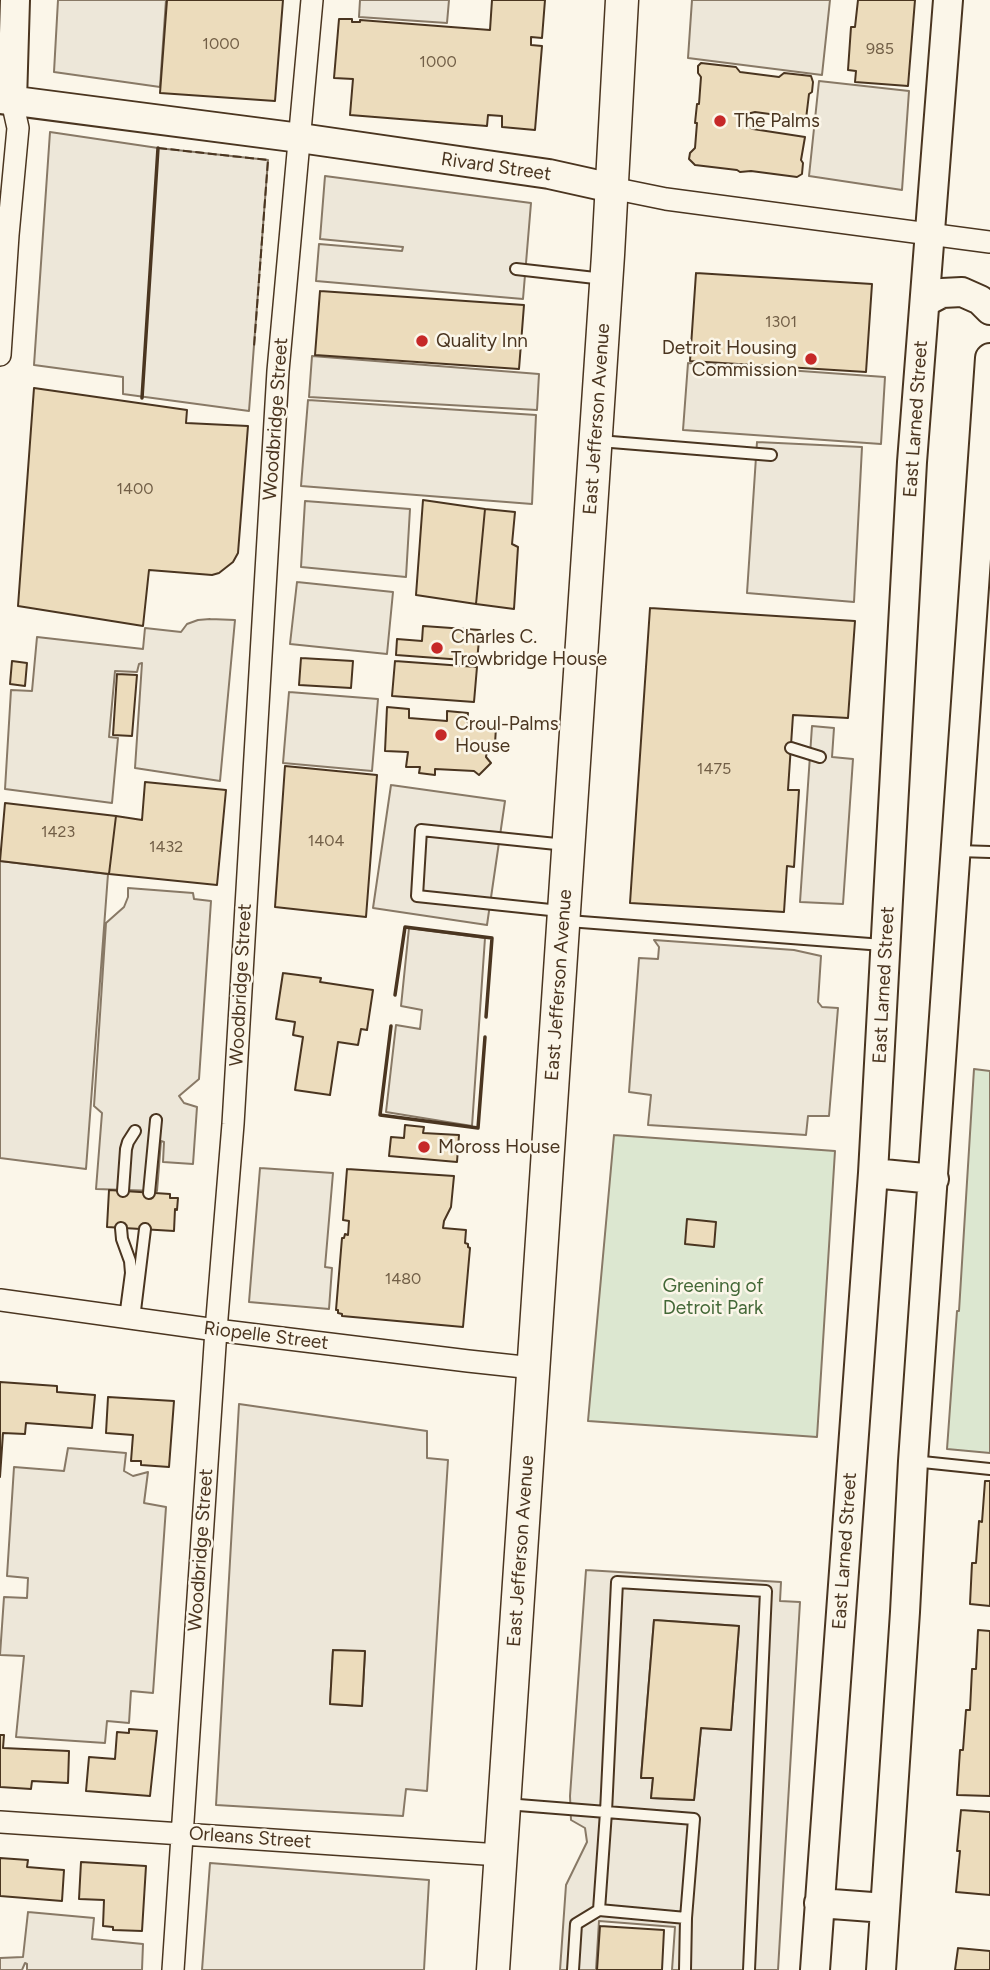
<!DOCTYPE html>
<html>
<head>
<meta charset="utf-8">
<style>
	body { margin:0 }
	canvas { display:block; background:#fbf6e9 }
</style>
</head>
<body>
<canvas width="990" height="1970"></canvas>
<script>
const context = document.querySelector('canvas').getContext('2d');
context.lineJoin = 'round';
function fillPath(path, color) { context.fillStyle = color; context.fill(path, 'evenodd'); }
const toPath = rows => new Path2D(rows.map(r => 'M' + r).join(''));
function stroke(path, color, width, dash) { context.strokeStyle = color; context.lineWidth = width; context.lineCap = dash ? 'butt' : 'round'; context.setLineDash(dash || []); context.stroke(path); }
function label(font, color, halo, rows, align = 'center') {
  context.font = font + ' Figtree,sans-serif'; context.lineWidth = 5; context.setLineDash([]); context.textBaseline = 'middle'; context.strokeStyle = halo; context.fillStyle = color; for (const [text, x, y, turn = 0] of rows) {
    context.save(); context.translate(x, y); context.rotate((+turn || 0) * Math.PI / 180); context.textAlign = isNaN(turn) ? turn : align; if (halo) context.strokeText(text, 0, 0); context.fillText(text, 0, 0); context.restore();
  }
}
const green = toPath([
	[974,1069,990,1071,990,1453,947,1449,957,1311,959,1311,974,1069],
	[614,1135,835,1151,817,1437,588,1421,614,1135]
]);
fillPath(green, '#dce7d0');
stroke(green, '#887966', 2);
const parking = toPath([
	[58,0,166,0,160,87,54,72,58,0],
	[360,0,449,0,447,23,359,17,360,0],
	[692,0,830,0,822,75,688,58,692,0],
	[819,81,909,91,902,190,809,176,819,81],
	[50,132,158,148,268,160,249,411,123,394,123,377,34,365,50,132],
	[325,176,531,203,523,299,316,281,319,244,402,251,403,247,320,239,325,176],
	[312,356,539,374,537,410,309,397,312,356],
	[688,363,885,377,881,444,683,430,688,363],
	[308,400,536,415,532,504,301,486,308,400],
	[757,442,862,447,854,602,747,593,757,442],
	[305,501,410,509,406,577,301,567,305,501],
	[297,582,393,592,387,654,290,644,297,582],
	[210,619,235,620,220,781,135,768,142,663,139,664,137,672,115,671,109,737,118,738,112,803,5,789,11,690,32,691,37,637,143,649,145,628,181,632,187,624,198,620,210,619],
	[289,692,378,699,372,771,283,763,289,692],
	[812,726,834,728,832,757,853,759,843,904,800,902,812,726],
	[391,785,505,801,487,925,373,908,391,785],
	[0,861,108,874,86,1169,0,1158,0,861],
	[128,888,193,893,194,899,211,901,199,1079,179,1096,184,1103,197,1107,193,1164,163,1162,164,1142,161,1141,157,1191,96,1189,102,1113,94,1106,106,923,124,907,128,897,128,888],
	[409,928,485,938,472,1126,386,1112,396,1025,420,1029,422,1010,401,1006,409,928],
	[654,940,794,950,821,956,818,1002,822,1007,838,1008,829,1116,808,1116,806,1135,648,1125,651,1095,629,1092,639,958,658,959,659,947,654,940],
	[260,1168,333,1173,325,1267,332,1268,329,1309,249,1302,260,1168],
	[239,1404,427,1431,427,1458,448,1460,427,1791,406,1789,403,1816,216,1805,239,1404],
	[333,1650,365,1652,362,1706,330,1704,333,1650],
	[68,1448,126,1453,124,1471,133,1476,148,1472,144,1503,166,1507,153,1693,131,1691,129,1723,107,1721,105,1743,16,1737,24,1656,0,1655,4,1597,27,1598,28,1578,7,1576,14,1467,64,1471,68,1448],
	[586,1570,781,1582,780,1601,800,1602,778,1970,672,1970,675,1927,599,1921,596,1970,560,1970,566,1885,587,1842,585,1828,571,1820,570,1796,586,1570],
	[654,1620,739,1626,731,1730,701,1728,694,1800,651,1798,653,1778,641,1777,654,1620],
	[210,1863,429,1880,424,1970,202,1970,210,1863],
	[28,1912,94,1918,92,1939,143,1944,142,1970,27,1970,27,1964,25,1963,22,1970,0,1970,0,1958,23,1957,28,1912]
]);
fillPath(parking, '#ede7d9');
stroke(parking, '#887966', 2);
const building = toPath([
	[167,0,283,0,275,101,160,93,167,0],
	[492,0,545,0,542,38,531,37,531,45,542,46,535,130,502,127,502,116,488,115,487,126,350,115,353,79,334,78,339,19,352,19,352,22,360,22,360,20,490,30,492,0],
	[858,0,915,0,908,86,855,82,856,71,848,70,851,27,855,27,858,0],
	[701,63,736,67,740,72,779,77,784,73,811,76,813,82,812,92,809,94,806,119,755,112,747,114,745,125,753,129,805,137,801,160,803,163,802,174,797,177,751,171,740,172,737,170,695,165,689,159,690,153,695,148,697,123,695,123,697,104,699,104,701,77,698,73,698,66,701,63],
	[696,273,872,284,866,372,690,361,696,273],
	[320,291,524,305,519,369,315,355,320,291],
	[34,388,187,410,186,423,248,426,238,553,233,562,219,573,212,575,149,570,143,626,18,606,34,388],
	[423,500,485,509,476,604,416,595,423,500],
	[485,509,515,512,512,544,518,547,514,609,476,604,485,509],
	[650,608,855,621,848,718,793,715,788,790,799,790,794,867,787,866,784,912,630,903,650,608],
	[423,626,480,630,477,661,396,655,397,639,422,641,423,626],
	[301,658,353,661,351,688,299,685,301,658],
	[12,661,27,663,25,686,10,684,12,661],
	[395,661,477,667,474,702,392,696,395,661],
	[117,674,137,675,132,736,113,735,117,674],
	[387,707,409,709,409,718,447,721,447,711,468,713,467,725,496,727,495,744,488,743,486,757,491,763,479,775,474,771,435,769,435,775,419,773,420,767,406,767,408,752,385,751,387,707],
	[285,766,377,775,366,917,275,907,285,766],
	[145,782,226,790,217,885,109,874,116,816,142,820,145,782],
	[5,803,116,816,109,874,0,861,5,803],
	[283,973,321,978,320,982,373,990,367,1030,361,1029,358,1045,338,1042,330,1095,295,1090,303,1037,293,1035,295,1022,276,1019,283,973],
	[405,1125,424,1127,423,1133,459,1135,457,1162,389,1156,391,1137,404,1138,405,1125],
	[347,1169,454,1176,451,1207,444,1221,443,1228,466,1230,465,1243,468,1244,468,1247,470,1248,463,1327,342,1316,342,1314,338,1313,338,1310,336,1310,342,1238,344,1238,345,1234,348,1235,349,1221,343,1220,347,1169],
	[109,1190,170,1194,170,1198,178,1198,177,1210,175,1209,174,1231,107,1227,109,1190],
	[687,1219,716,1222,714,1247,685,1244,687,1219],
	[0,1382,57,1386,57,1392,95,1395,92,1428,26,1423,25,1434,3,1433,0,1477,0,1382],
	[108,1397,174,1401,169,1467,141,1465,141,1461,131,1461,133,1435,106,1433,108,1397],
	[985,1481,990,1481,990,1606,970,1604,972,1563,976,1563,979,1521,982,1522,985,1481],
	[654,1620,739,1626,731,1730,701,1728,694,1800,651,1798,653,1778,641,1778,654,1620],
	[978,1630,990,1631,990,1796,957,1795,960,1750,963,1750,966,1710,970,1710,972,1669,976,1669,978,1630],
	[333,1650,365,1651,362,1706,330,1704,333,1650],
	[129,1729,157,1731,150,1796,86,1791,89,1757,115,1759,117,1732,129,1733,129,1729],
	[0,1735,4,1735,3,1748,69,1751,68,1783,32,1781,31,1789,0,1787,0,1735],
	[961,1810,990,1812,990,1895,956,1892,960,1851,957,1851,961,1810],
	[0,1858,28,1860,27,1867,64,1870,62,1901,0,1896,0,1858],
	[81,1862,146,1866,142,1931,113,1930,113,1927,103,1926,104,1900,79,1899,81,1862],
	[600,1926,664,1930,662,1970,597,1970,600,1926],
	[958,1948,990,1951,990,1970,955,1970,958,1948]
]);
fillPath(building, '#ecdcbc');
stroke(building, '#4a3520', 2);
const service = toPath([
	[516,269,604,279],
	[599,441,771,455],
	[791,748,820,757],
	[958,851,990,852],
	[560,911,417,896,421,830,566,845],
	[568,921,883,945],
	[123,1191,126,1149,128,1142,135,1131],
	[149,1193,156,1120],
	[121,1228,122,1239,130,1261,131,1273,125,1318],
	[134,1319,145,1229],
	[913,1461,990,1469],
	[506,1804,694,1819,686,1918],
	[573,1970,576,1924,599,1910],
	[685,1970,686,1918,599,1910,606,1812,617,1582,766,1591,749,1970]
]);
const minor = toPath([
	[612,188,666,199,990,242],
	[0,355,8,235,18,128,12,101],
	[0,1300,216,1330,468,1361,533,1368],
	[0,1822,500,1855],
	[173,1970,216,1330,233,1124,278,371,312,0]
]);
const tertiary = toPath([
	[0,99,300,138,549,174,612,188],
	[12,101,15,0],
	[925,302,942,293,962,292,980,300,990,310],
	[873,1173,934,1179],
	[819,1903,885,1908],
	[815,1970,873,1173,912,462,948,0],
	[881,1970,905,1612,913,1461,990,358]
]);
const secondary = toPath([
	[493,1970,608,255,622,0]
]);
stroke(service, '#4a3520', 14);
stroke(minor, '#4a3520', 24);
stroke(tertiary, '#4a3520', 32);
stroke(secondary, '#4a3520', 35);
stroke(service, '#fbf6e9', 10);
stroke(minor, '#fbf6e9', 21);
stroke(tertiary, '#fbf6e9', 28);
stroke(secondary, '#fbf6e9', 32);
stroke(toPath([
	[158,148,268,160,254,347]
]), '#4a3520', 2, [9, 3.5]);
stroke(toPath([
	[142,398,158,148],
	[395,995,405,927,492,938,486,1017],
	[391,1026,380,1115,478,1128,485,1037]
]), '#4a3520', 3.5);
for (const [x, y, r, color] of [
	[720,121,7,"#c62828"],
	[422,341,7,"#c62828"],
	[811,359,7,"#c62828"],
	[437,648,7,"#c62828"],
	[441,735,7,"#c62828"],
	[424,1147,7,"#c62828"]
]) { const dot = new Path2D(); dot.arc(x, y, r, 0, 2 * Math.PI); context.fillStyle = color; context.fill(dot); stroke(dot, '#fbf6e9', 2.5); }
label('16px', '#725f47', null, [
	["1000",221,44],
	["985",880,49],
	["1000",438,62],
	["1301",781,322],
	["1400",135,489],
	["1475",714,769],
	["1423",58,832],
	["1404",326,841],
	["1432",166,847],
	["1480",403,1279]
]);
label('19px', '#4a3520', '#fbf6e9', [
	["The Palms",734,121],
	["Quality Inn",436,341],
	["Detroit Housing",797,348,"right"],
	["Commission",797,370,"right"],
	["Charles C.",451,637],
	["Trowbridge House",451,659],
	["Croul-Palms",455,724],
	["House",455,746],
	["Moross House",438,1147]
], 'left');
label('19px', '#4a3520', '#fbf6e9', [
	["Rivard Street",496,167,8],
	["Woodbridge Street",276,419,-86],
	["East Jefferson Avenue",597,419,-86],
	["East Larned Street",916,419,-86],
	["Woodbridge Street",241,985,-87],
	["East Jefferson Avenue",559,985,-86],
	["East Larned Street",884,985,-87],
	["Riopelle Street",266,1336,7],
	["Woodbridge Street",201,1550,-86],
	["East Jefferson Avenue",521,1551,-86],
	["East Larned Street",845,1551,-86],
	["Orleans Street",250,1838,4]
]);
label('19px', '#436837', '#fbf6e9', [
	["Greening of",713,1286],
	["Detroit Park",713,1308]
]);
</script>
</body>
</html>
